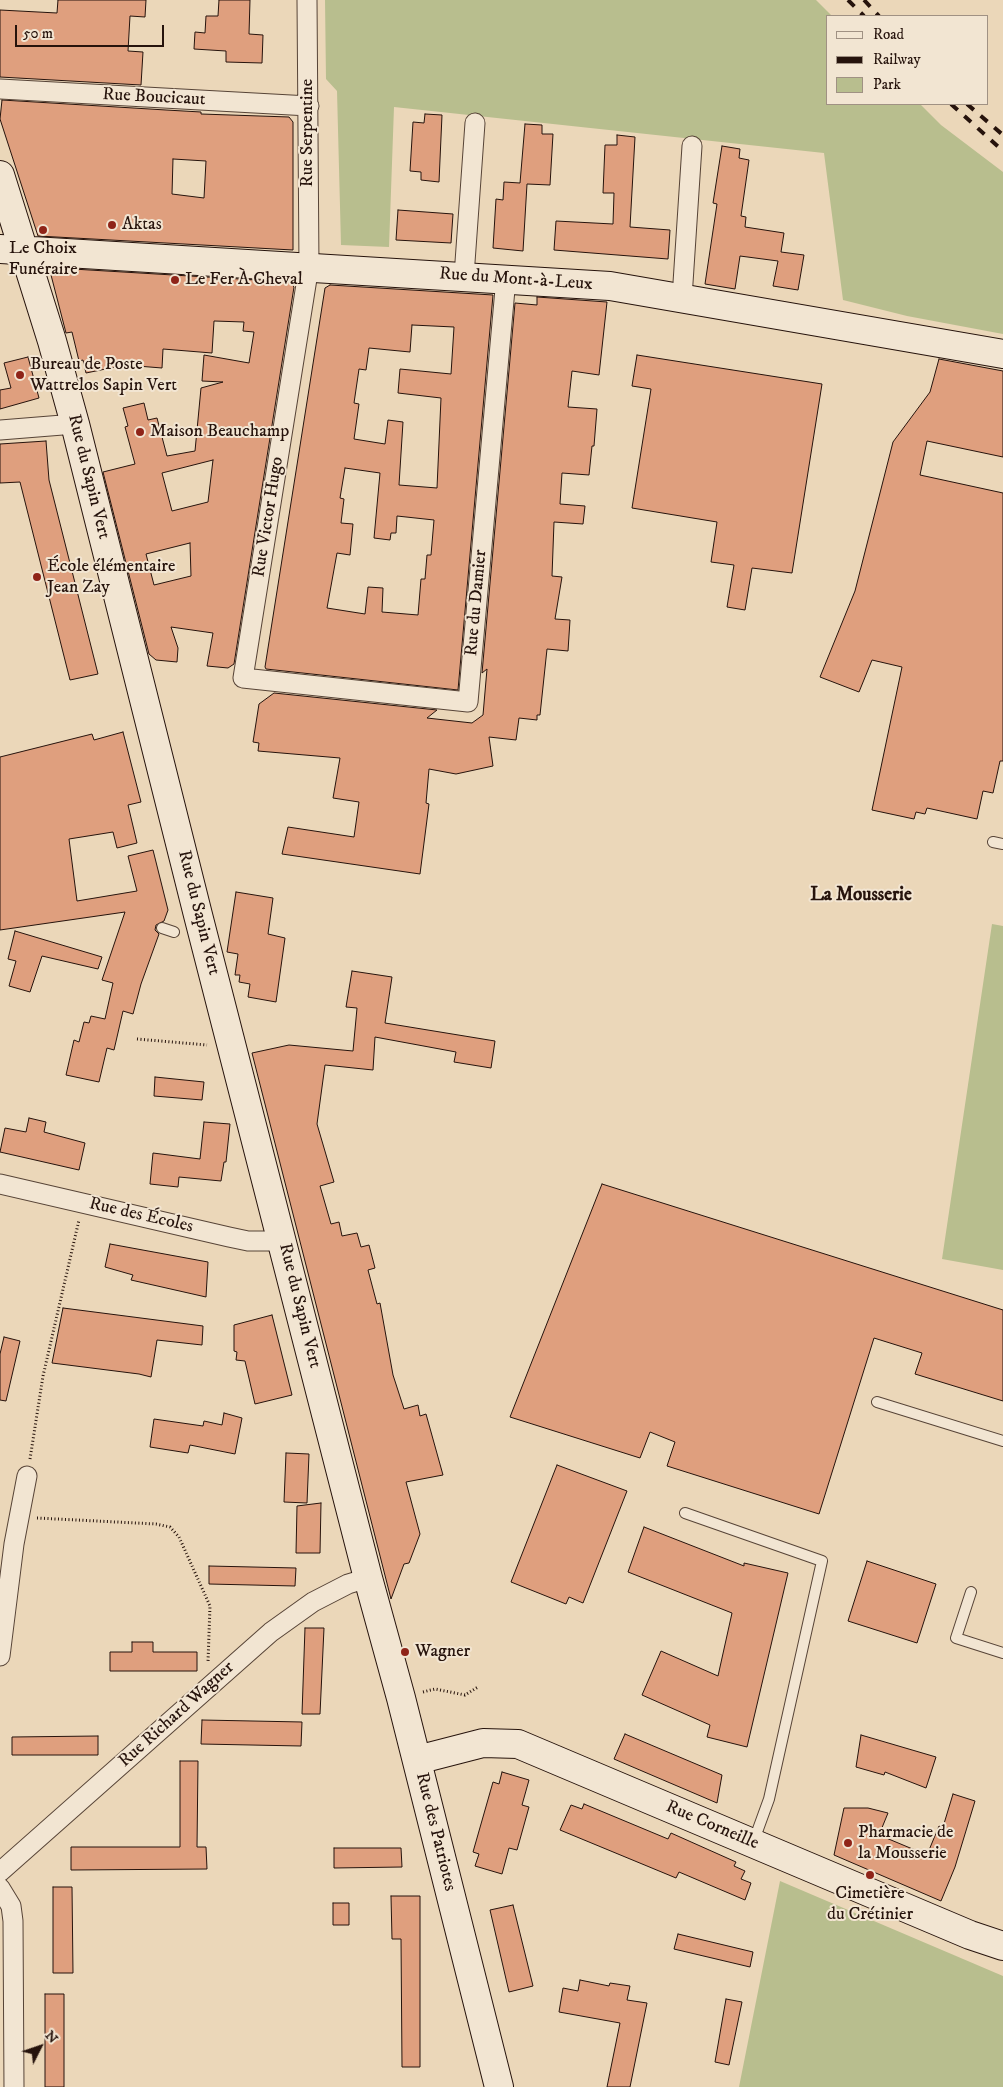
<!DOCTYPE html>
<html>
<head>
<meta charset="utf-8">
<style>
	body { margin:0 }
	#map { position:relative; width:1003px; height:2087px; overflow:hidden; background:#ebd7b9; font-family:"IM FELL DW Pica",serif }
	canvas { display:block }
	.legend { position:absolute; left:826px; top:15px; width:162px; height:90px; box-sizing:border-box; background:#f2e5d2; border:1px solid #a09183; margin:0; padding:6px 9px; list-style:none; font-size:15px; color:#26130c }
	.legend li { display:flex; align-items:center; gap:10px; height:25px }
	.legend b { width:25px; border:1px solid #a09183 }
	.north { position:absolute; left:15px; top:2022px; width:50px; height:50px; -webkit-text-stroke:4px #f2e5d2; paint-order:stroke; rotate:49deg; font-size:14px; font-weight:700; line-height:20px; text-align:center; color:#26130c }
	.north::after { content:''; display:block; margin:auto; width:18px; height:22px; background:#26130c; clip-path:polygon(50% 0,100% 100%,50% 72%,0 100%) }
	.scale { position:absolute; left:15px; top:25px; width:149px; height:22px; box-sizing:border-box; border:2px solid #26130c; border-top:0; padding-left:6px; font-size:15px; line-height:18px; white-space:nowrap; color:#26130c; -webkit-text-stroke:4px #f2e5d2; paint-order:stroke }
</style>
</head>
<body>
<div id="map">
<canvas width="1003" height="2087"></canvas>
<ul class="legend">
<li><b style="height:6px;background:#f2e5d2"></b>Road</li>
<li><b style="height:6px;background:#26130c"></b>Railway</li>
<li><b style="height:14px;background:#b8be8e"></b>Park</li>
</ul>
<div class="north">N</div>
<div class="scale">50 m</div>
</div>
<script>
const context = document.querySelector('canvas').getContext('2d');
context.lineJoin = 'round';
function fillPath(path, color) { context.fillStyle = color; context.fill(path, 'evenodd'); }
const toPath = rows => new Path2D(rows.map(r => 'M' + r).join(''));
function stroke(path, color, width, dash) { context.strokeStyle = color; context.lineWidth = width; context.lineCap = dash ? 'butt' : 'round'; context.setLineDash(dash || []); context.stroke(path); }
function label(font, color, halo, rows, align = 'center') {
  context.font = font + ' "IM FELL DW Pica",serif'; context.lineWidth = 4; context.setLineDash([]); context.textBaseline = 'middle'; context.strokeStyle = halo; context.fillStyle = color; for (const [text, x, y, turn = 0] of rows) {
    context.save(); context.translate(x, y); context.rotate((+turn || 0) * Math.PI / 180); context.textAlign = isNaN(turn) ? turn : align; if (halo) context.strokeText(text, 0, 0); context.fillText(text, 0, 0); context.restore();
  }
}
fillPath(toPath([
	[325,0,816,0,832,16,827,16,827,104,920,104,941,125,1003,172,1003,334,907,316,843,300,824,153,394,107,389,247,341,245,337,91,326,79],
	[992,924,1003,926,1003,1270,942,1259],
	[780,1881,1003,1976,1003,2087,739,2087]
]), '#b8be8e');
const building = toPath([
	[58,0,146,0,145,17,130,16,128,51,143,52,141,85,0,77,0,10,57,13,58,0],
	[219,0,250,0,249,34,263,35,262,63,226,62,226,51,194,49,195,32,205,33,206,16,218,16,219,0],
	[2,100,166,110,201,112,201,114,289,117,293,122,293,250,38,236,0,119,2,100],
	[173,159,206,161,204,198,172,194,173,159],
	[425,114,442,115,439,182,421,180,421,172,410,171,413,122,424,123,425,114],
	[525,124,542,125,542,134,553,134,550,185,527,184,523,251,493,248,496,199,503,200,504,182,520,183,525,124],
	[617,135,635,137,630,227,670,230,668,259,554,250,556,221,613,224,614,193,603,193,605,145,617,145,617,135],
	[722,146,740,149,739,158,749,160,741,216,746,217,745,227,784,233,781,252,804,255,798,290,773,286,778,261,740,256,735,289,705,284,717,204,713,203,722,146],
	[398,210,453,214,451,243,396,240,398,210],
	[56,268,290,282,294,287,234,664,228,668,207,666,213,633,171,627,178,648,177,662,156,660,149,654,103,472,135,464,125,427,128,426,123,408,144,403,148,420,157,418,167,456,195,451,201,388,223,382,202,381,204,355,249,363,254,332,243,331,244,322,214,321,212,353,163,349,162,368,125,365,86,373,83,360,79,361,72,332,66,333,51,275,56,268],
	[213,460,208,502,172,511,162,473,213,460],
	[190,543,191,576,154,585,146,554,190,543],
	[330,285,493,295,458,690,266,669,265,667,325,288,330,285],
	[412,325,454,327,451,374,400,369,398,393,441,398,437,488,399,485,403,422,388,420,385,444,354,439,359,404,354,403,359,369,366,370,369,348,410,352,412,325],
	[345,468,380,473,374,538,390,540,391,533,396,533,397,516,434,520,431,555,427,555,425,579,421,579,418,615,382,612,383,588,368,587,365,614,327,608,337,553,350,555,353,524,341,523,344,499,340,498,345,468],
	[537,297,607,302,599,375,572,371,568,407,597,409,594,446,592,446,589,475,562,473,560,504,585,506,583,524,554,522,552,576,562,577,555,619,570,620,568,651,547,649,540,715,537,715,537,720,519,718,516,740,489,737,493,766,456,774,429,769,426,803,429,804,420,874,282,854,288,827,354,837,359,802,333,798,340,758,258,751,259,743,253,742,259,704,274,693,437,710,427,718,472,723,483,715,487,669,482,673,515,303,537,305,537,297],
	[637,355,822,384,792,573,752,568,745,610,727,607,734,565,711,562,717,522,632,508,651,389,632,386,637,355],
	[28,357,39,398,0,409,0,390,11,388,4,363,28,357],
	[939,359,1003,371,1003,457,927,441,920,475,1003,493,1003,761,1000,761,993,793,983,791,977,819,927,808,925,814,916,812,914,819,872,810,902,667,872,660,859,692,820,677,855,591,893,442,930,392,939,359],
	[46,441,49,480,98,674,70,680,20,482,0,483,0,444,46,441],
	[123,732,141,802,128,805,137,843,117,848,113,832,69,839,77,901,137,891,128,856,153,850,168,910,164,921,156,925,155,930,159,934,141,984,133,1014,123,1011,114,1050,107,1048,99,1082,66,1075,74,1040,79,1042,84,1022,89,1023,91,1016,105,1019,113,983,102,980,125,912,0,930,0,757,92,734,94,740,123,732],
	[236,892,273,898,268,934,285,938,276,1002,248,997,250,984,239,982,240,975,235,975,238,954,227,952,236,892],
	[15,931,102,957,98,969,42,956,30,992,9,986,16,961,8,959,15,931],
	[352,971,392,977,385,1023,495,1041,491,1068,454,1062,456,1052,375,1037,373,1070,325,1065,317,1124,334,1182,320,1186,331,1224,339,1222,342,1236,357,1233,361,1247,369,1245,375,1268,368,1270,377,1304,380,1303,393,1375,404,1409,418,1405,420,1416,426,1414,443,1475,406,1482,420,1534,409,1563,404,1564,391,1599,252,1053,289,1045,353,1051,357,1008,346,1007,352,971],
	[155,1077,204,1082,202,1100,154,1096,155,1077],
	[29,1118,46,1122,44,1132,85,1143,79,1170,0,1152,5,1128,26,1132,29,1118],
	[204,1122,230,1124,226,1162,224,1162,221,1181,179,1177,178,1187,150,1184,153,1153,200,1159,204,1122],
	[602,1184,1003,1310,1003,1401,915,1374,922,1353,874,1338,819,1514,667,1466,675,1442,650,1432,640,1458,510,1417,602,1184],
	[110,1244,208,1262,206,1297,131,1280,133,1275,105,1267,110,1244],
	[63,1308,203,1326,202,1345,157,1340,151,1377,139,1374,52,1363,63,1308],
	[272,1315,292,1395,255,1404,245,1361,236,1360,237,1352,234,1351,234,1325,272,1315],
	[4,1337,20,1341,6,1401,0,1400,0,1354,4,1337],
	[224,1413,242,1418,235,1454,190,1445,188,1453,150,1447,154,1419,203,1426,204,1421,222,1425,224,1413],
	[286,1453,309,1454,307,1503,284,1502,286,1453],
	[557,1465,627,1491,583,1603,569,1597,566,1604,511,1582,557,1465],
	[321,1503,320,1553,296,1553,297,1506,321,1503],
	[644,1527,744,1566,744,1563,788,1573,747,1747,707,1737,710,1725,642,1695,661,1651,718,1676,732,1613,628,1572,644,1527],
	[867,1561,936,1584,917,1643,848,1621,867,1561],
	[209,1566,296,1568,295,1586,209,1584,209,1566],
	[305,1628,324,1628,320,1714,302,1714,305,1628],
	[132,1642,153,1642,153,1652,197,1652,197,1671,110,1671,110,1652,132,1652,132,1642],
	[202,1720,302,1722,301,1746,201,1744,202,1720],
	[625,1734,722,1775,717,1803,614,1759,625,1734],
	[861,1735,936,1757,926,1788,885,1772,884,1775,856,1767,861,1735],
	[98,1736,98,1755,12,1755,12,1737,98,1736],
	[180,1761,198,1761,197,1847,206,1847,207,1869,71,1870,71,1847,180,1847,180,1761],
	[502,1772,529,1780,522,1805,529,1807,517,1850,509,1848,502,1874,475,1866,479,1854,473,1852,493,1782,499,1784,502,1772],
	[953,1794,975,1801,955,1867,941,1901,834,1855,844,1808,868,1808,888,1813,879,1835,927,1855,939,1826,943,1827,953,1794],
	[584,1804,668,1839,671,1833,736,1862,734,1866,745,1871,741,1879,751,1883,745,1900,679,1872,676,1878,560,1830,571,1805,582,1809,584,1804],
	[334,1848,401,1848,402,1867,334,1868,334,1848],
	[53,1887,72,1887,73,1973,53,1973,53,1887],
	[391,1896,420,1896,420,2067,402,2067,401,1939,392,1939,391,1896],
	[333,1903,349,1903,349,1925,333,1925,333,1903],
	[513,1905,533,1986,509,1992,490,1910,513,1905],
	[678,1934,753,1952,750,1967,674,1949,678,1934],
	[580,1980,609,1986,610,1983,630,1986,627,2000,647,2003,630,2087,607,2087,620,2023,559,2012,563,1988,578,1991,580,1980],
	[45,1994,64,1994,64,2087,45,2087,45,1994],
	[726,1999,742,2002,729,2065,715,2062,726,1999]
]);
fillPath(building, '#df9f7e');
stroke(building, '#26130c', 1);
const lane = toPath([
	[993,842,1003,844],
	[162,928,174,932],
	[877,1402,1003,1441],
	[685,1513,822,1561,769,1799,753,1843],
	[971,1592,956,1638,1003,1653]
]);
const street = toPath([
	[307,0,309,266,243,678,468,702,506,278],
	[0,89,309,106],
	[464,276,475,123],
	[682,298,692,146],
	[0,430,75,424],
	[0,1184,229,1237,248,1241,282,1241],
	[0,1656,14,1544,27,1476],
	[0,1872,271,1632,313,1602,348,1584,368,1578],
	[0,1888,11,1906,13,1921,14,2087]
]);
const secondary = toPath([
	[0,175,52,341,75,424,198,915,368,1578,401,1698,499,2087],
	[0,249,610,286,1003,354],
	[417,1760,483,1743,518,1744,970,1935,1003,1946]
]);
stroke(lane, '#574437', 12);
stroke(street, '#574437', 21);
stroke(secondary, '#26130c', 30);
stroke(toPath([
	[137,1039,207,1045],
	[30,1459,43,1376,79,1220],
	[37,1518,156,1524,170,1527,179,1537,210,1606,208,1662],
	[423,1692,435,1689,465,1695,478,1687]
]), '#26130c', 3, [1, 2.5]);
stroke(lane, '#f2e5d2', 10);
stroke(street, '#f2e5d2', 19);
stroke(secondary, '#f2e5d2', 28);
stroke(toPath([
	[848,0,864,16],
	[864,0,879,16],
	[951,104,1003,151],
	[967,104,1003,135]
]), '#26130c', 4, [9, 9]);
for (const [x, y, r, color] of [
	[112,225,5,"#8f2418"],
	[43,230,5,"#8f2418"],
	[175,280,5,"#8f2418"],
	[20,375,5,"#8f2418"],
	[140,432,5,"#8f2418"],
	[37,577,5,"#8f2418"],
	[405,1652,5,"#8f2418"],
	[848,1843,5,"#8f2418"],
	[870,1875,5,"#8f2418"]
]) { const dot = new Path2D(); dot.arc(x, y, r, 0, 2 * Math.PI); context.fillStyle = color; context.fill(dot); stroke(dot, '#f2e5d2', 2); }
label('18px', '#26130c', '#f2e5d2', [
	["Rue Boucicaut",154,98,3],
	["Rue Serpentine",308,133,-90],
	["Rue du Mont-à-Leux",516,280,4],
	["Rue du Sapin Vert",88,477,76],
	["Rue Victor Hugo",269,517,-81],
	["Rue du Damier",477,603,-85],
	["Rue du Sapin Vert",198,913,76],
	["Rue des Écoles",141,1216,13],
	["Rue du Sapin Vert",299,1306,76],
	["Rue Richard Wagner",177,1715,-42],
	["Rue Corneille",712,1826,23],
	["Rue des Patriotes",435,1832,76]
]);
label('18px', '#26130c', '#f2e5d2', [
	["Aktas",122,225],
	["Le Choix",43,249,"center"],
	["Funéraire",43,270,"center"],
	["Le Fer À Cheval",185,280],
	["Bureau de Poste",30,365],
	["Wattrelos Sapin Vert",30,386],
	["Maison Beauchamp",150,432],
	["École élémentaire",47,567],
	["Jean Zay",47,588],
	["Wagner",415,1652],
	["Pharmacie de",858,1833],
	["la Mousserie",858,1854],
	["Cimetière",870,1894,"center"],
	["du Crétinier",870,1915,"center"]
], 'left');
label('bold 19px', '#26130c', '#f2e5d2', [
	["La Mousserie",861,896]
]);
</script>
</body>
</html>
